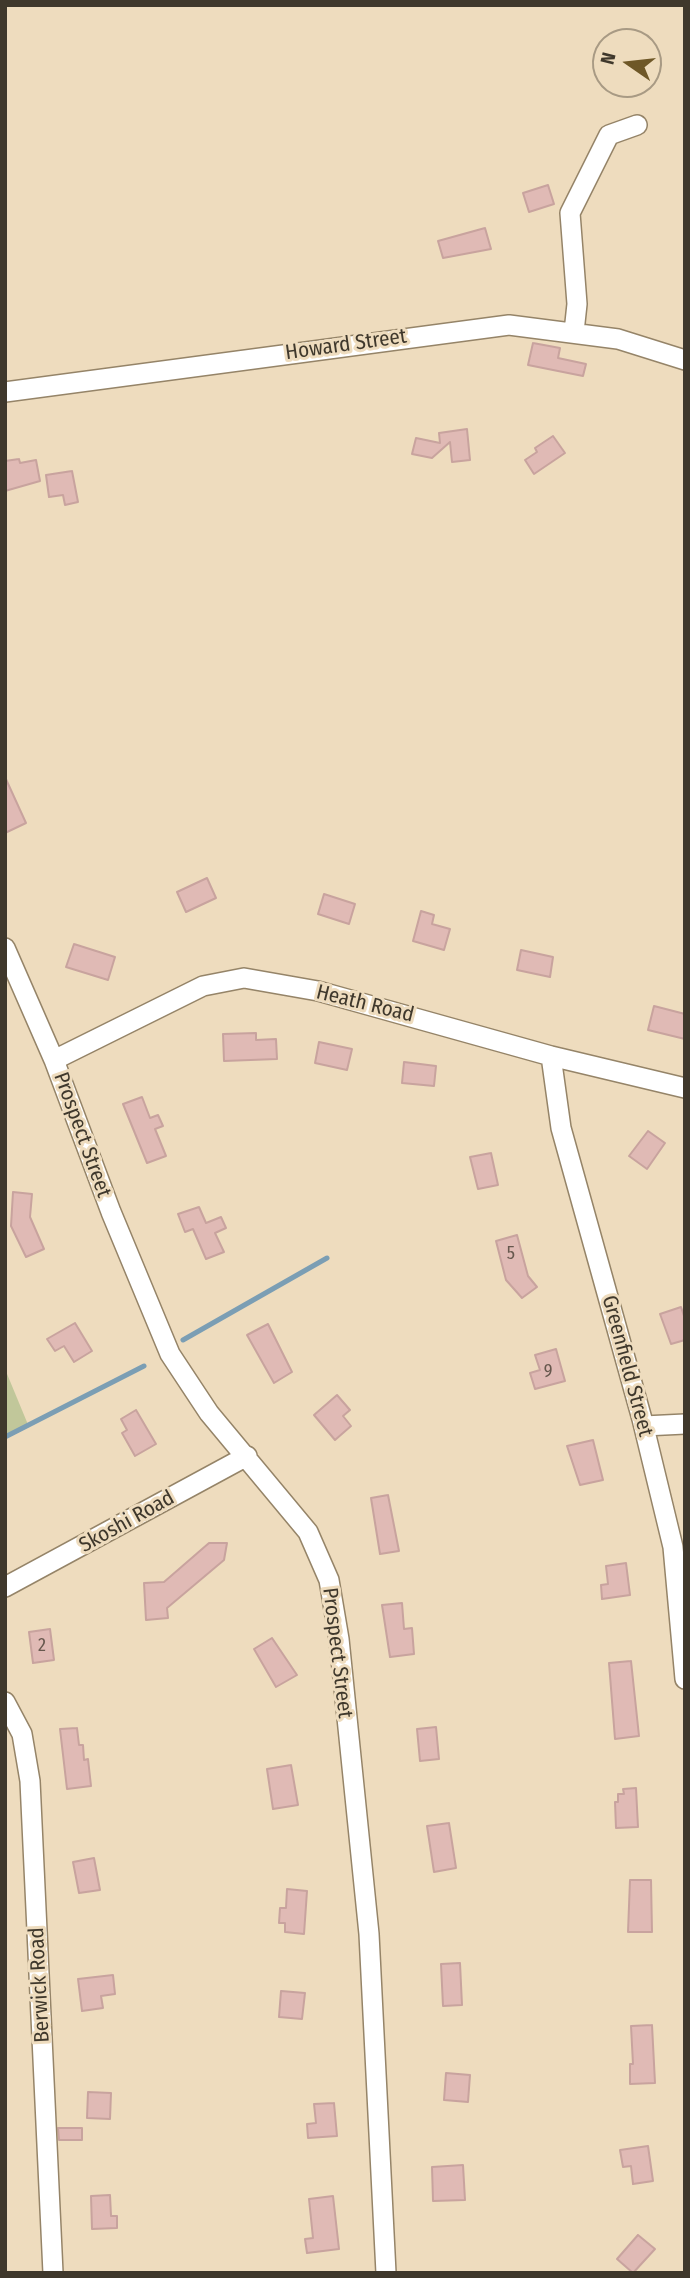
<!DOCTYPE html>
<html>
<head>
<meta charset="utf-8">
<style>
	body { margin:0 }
	#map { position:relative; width:690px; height:2278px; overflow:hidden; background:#eedcbe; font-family:"Fira Sans Condensed",sans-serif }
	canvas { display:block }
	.frame { position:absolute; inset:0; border:7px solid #3f382c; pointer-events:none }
	.north { position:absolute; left:592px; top:28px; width:70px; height:70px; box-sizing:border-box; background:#eedcbe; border:2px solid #a89a84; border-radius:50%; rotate:284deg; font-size:19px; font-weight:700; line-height:28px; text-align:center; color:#3f382c }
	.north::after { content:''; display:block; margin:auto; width:24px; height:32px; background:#6e5727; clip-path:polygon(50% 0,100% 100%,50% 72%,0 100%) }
</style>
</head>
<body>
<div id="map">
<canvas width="690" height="2278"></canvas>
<div class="frame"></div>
<div class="north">N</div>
</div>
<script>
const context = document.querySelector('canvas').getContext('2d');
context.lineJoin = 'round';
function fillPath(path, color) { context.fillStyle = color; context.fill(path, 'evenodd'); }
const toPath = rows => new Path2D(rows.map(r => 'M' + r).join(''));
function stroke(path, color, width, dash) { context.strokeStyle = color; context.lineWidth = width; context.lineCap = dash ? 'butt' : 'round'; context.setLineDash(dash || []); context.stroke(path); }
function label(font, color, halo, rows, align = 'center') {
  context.font = font + ' "Fira Sans Condensed",sans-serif'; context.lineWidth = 6; context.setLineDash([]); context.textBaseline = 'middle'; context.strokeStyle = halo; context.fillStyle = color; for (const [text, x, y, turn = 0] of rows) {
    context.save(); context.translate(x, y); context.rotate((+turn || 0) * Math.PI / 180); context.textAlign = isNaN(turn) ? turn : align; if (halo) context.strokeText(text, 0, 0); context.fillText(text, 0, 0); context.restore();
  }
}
fillPath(toPath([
	[5,1369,29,1427,5,1439]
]), '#c1c79a');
stroke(toPath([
	[183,1340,327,1258],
	[5,1437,144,1366]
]), '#7b9eb4', 5);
const building = toPath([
	[548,185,554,204,529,212,523,193,548,185],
	[485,228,491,249,443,258,438,241,485,228],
	[533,343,560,348,558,358,586,364,583,376,528,365,533,343],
	[467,429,470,460,452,462,450,442,432,458,412,454,416,438,440,443,439,433,467,429],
	[553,436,565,453,534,474,525,460,537,452,535,448,553,436],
	[19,459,20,463,36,460,40,481,5,491,5,461,19,459],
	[72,471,78,502,65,505,63,495,49,497,46,475,72,471],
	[5,777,26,823,5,833,5,777],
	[207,878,216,898,186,912,177,892,207,878],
	[324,894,355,904,349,924,318,914,324,894],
	[421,911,434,915,432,924,450,929,444,950,413,941,421,911],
	[74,944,115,957,108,980,66,967,74,944],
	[521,950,553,957,550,977,517,970,521,950],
	[654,1006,685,1014,685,1039,648,1030,654,1006],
	[256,1033,256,1040,276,1039,277,1059,224,1061,223,1034,256,1033],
	[319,1042,352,1049,347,1070,315,1063,319,1042],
	[404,1062,436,1066,434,1086,402,1083,404,1062],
	[142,1097,150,1118,158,1115,163,1126,155,1129,166,1156,147,1163,123,1104,142,1097],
	[648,1131,665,1143,647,1169,629,1156,648,1131],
	[491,1153,498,1185,478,1189,470,1157,491,1153],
	[13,1192,32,1194,30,1217,44,1249,26,1257,11,1226,13,1192],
	[199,1207,206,1223,221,1217,226,1228,215,1233,224,1252,206,1259,193,1229,185,1232,178,1214,199,1207],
	[517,1235,528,1276,537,1287,522,1298,506,1280,496,1241,517,1235],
	[681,1307,685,1319,685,1340,671,1344,660,1314,681,1307],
	[75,1323,92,1351,74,1362,64,1346,55,1351,47,1339,75,1323],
	[268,1324,292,1372,274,1383,247,1335,268,1324],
	[556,1349,565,1381,535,1389,530,1373,540,1370,535,1355,556,1349],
	[337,1395,350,1410,343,1416,351,1426,335,1440,314,1415,337,1395],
	[136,1410,156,1444,135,1456,122,1433,127,1430,121,1419,136,1410],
	[593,1440,603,1480,580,1485,567,1446,593,1440],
	[388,1495,399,1551,380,1554,371,1498,388,1495],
	[209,1543,227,1543,224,1560,167,1608,168,1618,146,1620,144,1583,164,1582,209,1543],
	[626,1563,630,1595,602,1599,601,1585,608,1584,606,1566,626,1563],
	[402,1603,404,1629,412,1628,414,1654,390,1657,382,1605,402,1603],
	[50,1629,54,1660,33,1663,29,1632,50,1629],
	[272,1638,297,1675,276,1687,254,1649,272,1638],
	[631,1661,639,1736,615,1739,609,1663,631,1661],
	[436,1727,439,1759,420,1761,417,1729,436,1727],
	[77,1728,79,1745,83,1745,84,1760,88,1759,91,1786,67,1789,60,1729,77,1728],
	[291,1765,298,1805,273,1809,267,1769,291,1765],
	[636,1788,638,1827,616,1828,615,1802,618,1802,618,1794,624,1794,623,1789,636,1788],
	[449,1823,456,1868,434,1872,427,1826,449,1823],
	[94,1858,100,1890,79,1893,73,1862,94,1858],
	[630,1880,651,1880,652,1932,628,1932,630,1880],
	[287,1889,307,1891,304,1934,285,1932,285,1923,279,1923,280,1908,286,1908,287,1889],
	[460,1963,462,2005,443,2006,441,1964,460,1963],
	[113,1975,115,1994,101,1996,103,2008,82,2011,78,1979,113,1975],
	[281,1991,305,1993,302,2019,279,2017,281,1991],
	[652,2025,655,2083,630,2084,630,2064,633,2064,631,2026,652,2025],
	[446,2073,470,2075,468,2102,444,2100,446,2073],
	[88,2092,111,2093,110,2119,87,2118,88,2092],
	[334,2103,337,2136,308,2138,307,2124,316,2123,314,2104,334,2103],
	[58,2128,82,2128,82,2140,59,2140,58,2128],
	[648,2146,653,2181,633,2184,631,2166,623,2167,620,2150,648,2146],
	[463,2165,465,2200,433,2201,432,2167,463,2165],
	[110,2195,111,2216,117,2216,117,2228,92,2229,91,2196,110,2195],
	[333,2196,339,2249,307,2253,305,2239,313,2238,309,2199,333,2196],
	[638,2235,655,2249,633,2273,617,2259,638,2235]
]);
fillPath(building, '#e0bab5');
stroke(building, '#c8a39e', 2);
const minor = toPath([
	[574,332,577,304,570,213,609,135,637,125],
	[5,392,509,325,618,339,685,360],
	[5,948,54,1060,111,1212,170,1354,209,1413,308,1532,329,1580,339,1639,369,1934,386,2273],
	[551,1056,561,1128,642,1419,673,1547,685,1679],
	[54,1060,203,986,244,978,318,991,551,1056,685,1088],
	[644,1426,685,1424],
	[5,1587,247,1456],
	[5,1702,22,1734,30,1781,53,2273]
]);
stroke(minor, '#958468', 22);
stroke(minor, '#fff', 19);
label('18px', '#67584e', null, [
	["5",511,1254],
	["9",548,1372],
	["2",42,1646]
]);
label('21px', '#3f382c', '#eedcbe', [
	["Howard Street",346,345,-8],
	["Heath Road",365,1004,14],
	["Prospect Street",82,1135,70],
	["Greenfield Street",627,1366,75],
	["Skoshi Road",127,1522,-29],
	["Prospect Street",337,1653,83],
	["Berwick Road",40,1985,-93]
]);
</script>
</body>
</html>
